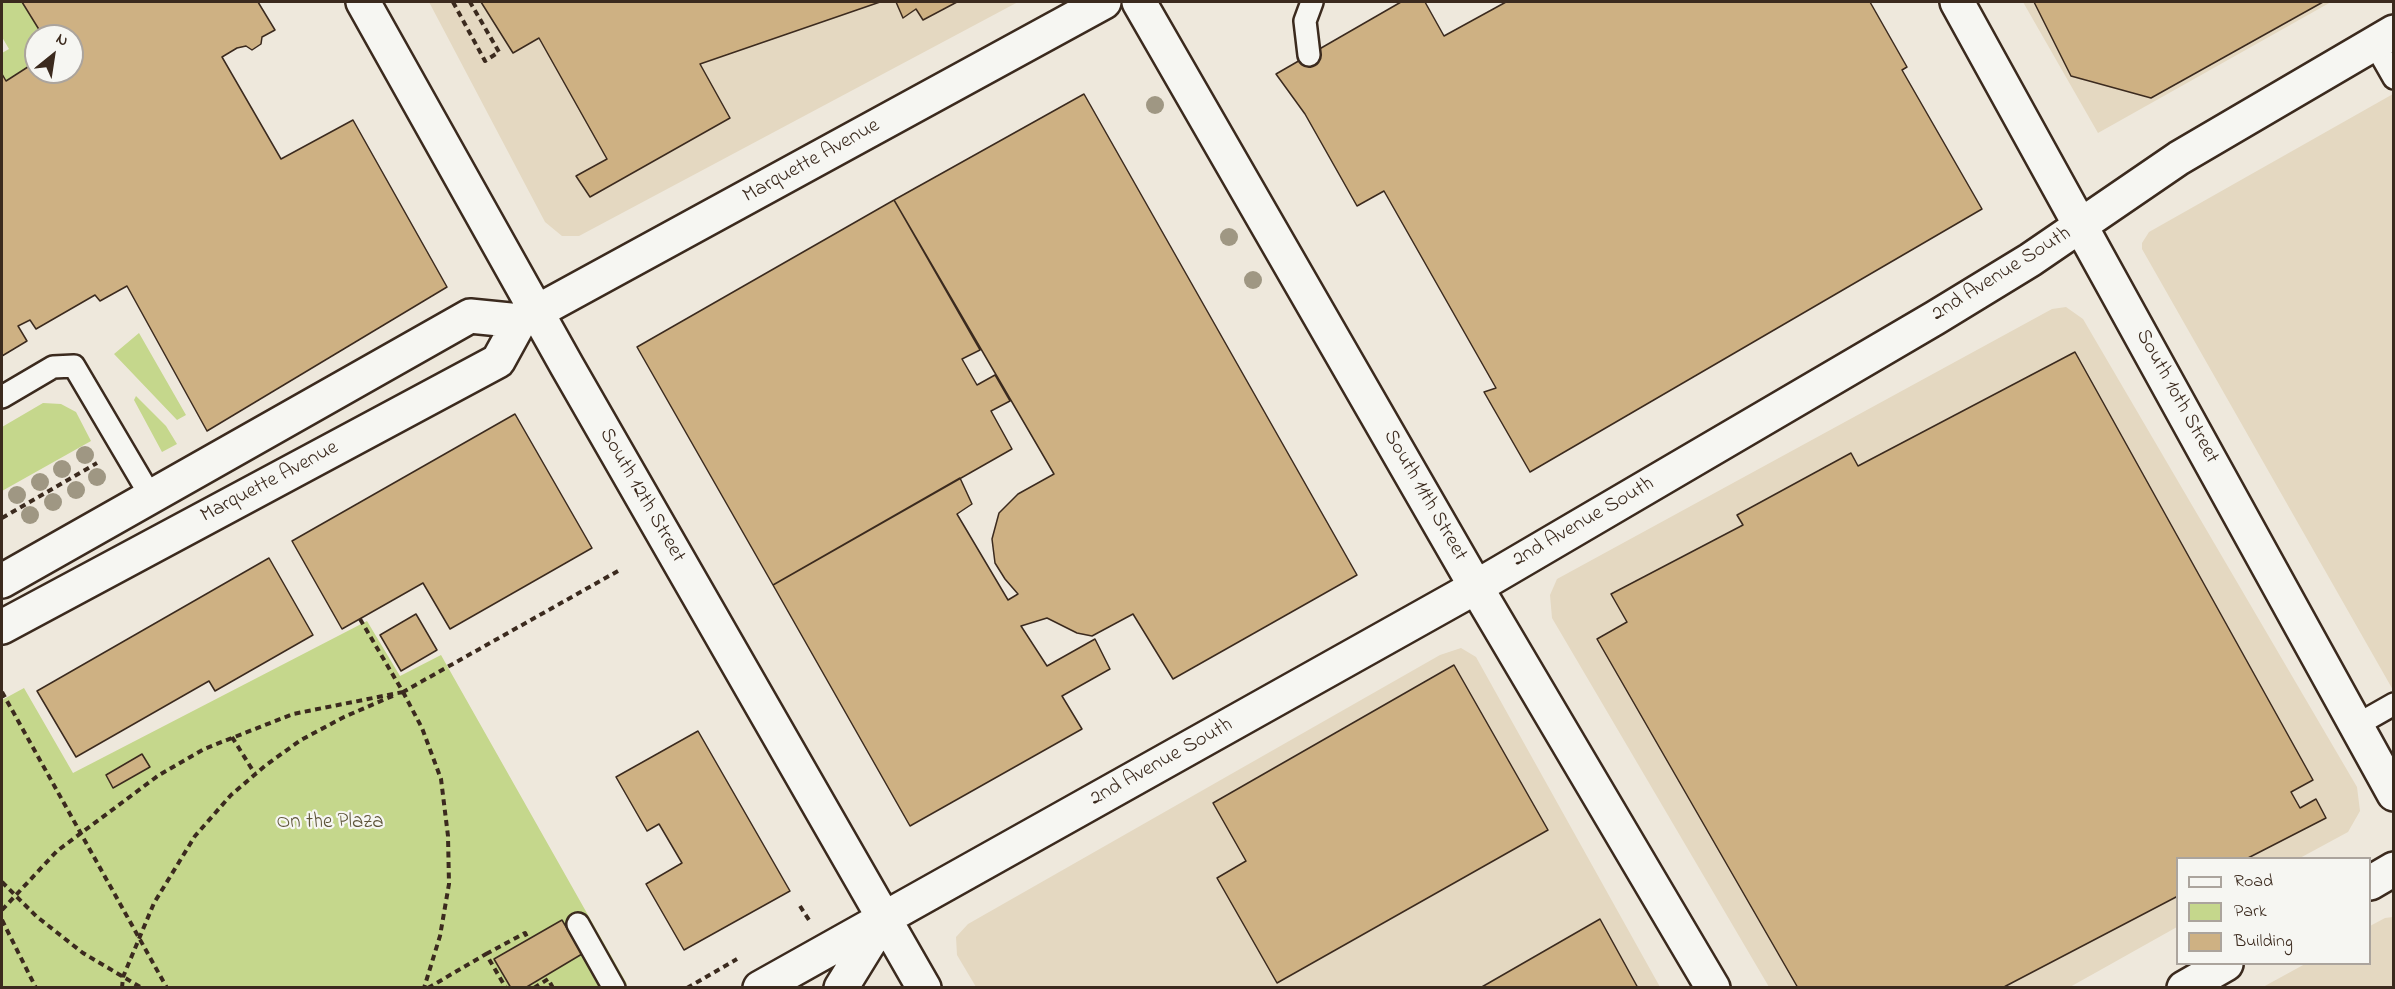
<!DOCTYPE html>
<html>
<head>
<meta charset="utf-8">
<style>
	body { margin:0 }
	#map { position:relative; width:2395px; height:989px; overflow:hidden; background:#eee8dc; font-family:"Indie Flower",sans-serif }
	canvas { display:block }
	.frame { position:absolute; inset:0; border:3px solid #3b2a1e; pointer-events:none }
	.legend { position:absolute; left:2176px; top:857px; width:195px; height:108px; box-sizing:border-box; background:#f6f6f2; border:2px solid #aba49d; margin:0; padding:8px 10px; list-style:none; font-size:18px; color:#3b2a1e }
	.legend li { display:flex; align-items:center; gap:12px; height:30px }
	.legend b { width:30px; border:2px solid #aba49d }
	.north { position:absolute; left:24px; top:24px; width:60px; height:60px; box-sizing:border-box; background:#f6f6f2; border:2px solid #aba49d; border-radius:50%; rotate:30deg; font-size:16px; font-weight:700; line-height:24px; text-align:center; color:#3b2a1e }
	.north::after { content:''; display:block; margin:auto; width:21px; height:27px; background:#3b2a1e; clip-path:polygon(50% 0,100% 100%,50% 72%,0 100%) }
</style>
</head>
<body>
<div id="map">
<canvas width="2395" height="989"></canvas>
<div class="frame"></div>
<ul class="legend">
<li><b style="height:8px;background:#f6f6f2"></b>Road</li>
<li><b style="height:16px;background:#c5d78c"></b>Park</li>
<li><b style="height:16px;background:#ceb183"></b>Building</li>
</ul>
<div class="north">N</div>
</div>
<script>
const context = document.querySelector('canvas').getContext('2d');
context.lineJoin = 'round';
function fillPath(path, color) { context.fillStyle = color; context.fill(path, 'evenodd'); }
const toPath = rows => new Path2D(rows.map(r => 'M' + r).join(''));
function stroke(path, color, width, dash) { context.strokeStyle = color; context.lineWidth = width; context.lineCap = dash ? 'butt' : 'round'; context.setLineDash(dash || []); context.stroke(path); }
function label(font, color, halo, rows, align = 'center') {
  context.font = font + ' "Indie Flower",sans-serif'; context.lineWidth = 4.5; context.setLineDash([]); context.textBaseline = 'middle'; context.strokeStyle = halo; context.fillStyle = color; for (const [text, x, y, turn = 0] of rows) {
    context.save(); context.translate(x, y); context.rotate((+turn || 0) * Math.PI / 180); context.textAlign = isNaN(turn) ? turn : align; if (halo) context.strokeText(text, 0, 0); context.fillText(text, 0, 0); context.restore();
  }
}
fillPath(toPath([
	[429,2,1018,2,579,236,562,236,545,222],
	[2023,2,2331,2,2098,133],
	[2393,94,2393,690,2142,249,2142,243,2149,232],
	[2066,307,2083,319,2357,787,2360,811,2348,832,2300,858,2178,858,2177,927,2070,987,1769,987,1552,618,1550,595,1557,579,2052,309],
	[1461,648,1476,657,1660,987,976,987,957,955,956,937,968,924,1440,655],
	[2393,917,2393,987,2263,987,2305,964,2370,964,2370,926,2385,918]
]), '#e4d8c1');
fillPath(toPath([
	[2,2,22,2,43,36,36,36,36,51,29,55,34,63,6,81,2,74,2,53,9,49,2,37],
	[139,333,186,415,177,420,114,354],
	[136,396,166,426,177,444,162,452,134,400],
	[43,403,61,404,76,412,91,441,2,491,2,427],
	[367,621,400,676,441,655,627,984,621,988,2,987,2,700,24,688,73,773]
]), '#c5d78c');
const building = toPath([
	[22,2,258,2,275,30,262,37,261,44,252,50,246,46,237,48,222,57,281,159,353,120,447,287,207,431,127,286,100,301,95,295,36,329,30,320,18,326,27,341,2,356,2,74,6,81,34,63,29,55,36,51,36,72,72,72,72,36,43,36,22,2],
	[481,2,880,2,700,64,730,118,590,197,576,176,607,159,539,38,513,53,481,2],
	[896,2,957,2,923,20,916,9,903,18,896,2],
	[1401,2,1425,2,1444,36,1506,2,1870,2,1907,67,1902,70,1982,209,1530,472,1484,392,1496,388,1384,191,1357,206,1305,114,1276,74,1401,2],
	[2034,2,2323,2,2151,98,2071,76,2034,2],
	[1084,94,1357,575,1173,679,1133,614,1092,636,1077,633,1047,618,1021,626,1047,666,1095,639,1110,669,1062,696,1082,729,910,826,773,585,960,478,972,504,957,514,1008,600,1018,594,1005,579,995,563,992,539,999,513,1018,494,1054,474,894,200,1084,94],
	[894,200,980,350,962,359,977,385,995,375,1010,401,991,411,1012,449,773,585,637,347,894,200],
	[2075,352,2313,780,2291,792,2300,808,2316,799,2326,818,2248,858,2178,858,2178,896,2002,988,1798,988,1597,639,1627,622,1611,594,1743,525,1737,515,1851,453,1858,466,2075,352],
	[515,414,592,548,450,629,423,583,342,629,292,541,515,414],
	[269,558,313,635,215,691,209,681,76,757,37,691,269,558],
	[416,614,437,650,401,671,380,635,416,614],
	[1454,665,1548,830,1277,983,1217,878,1246,861,1213,803,1454,665],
	[698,731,790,891,684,950,646,884,682,863,659,824,647,831,616,777,698,731],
	[142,754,150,767,113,788,106,775,142,754],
	[1600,919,1638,988,1480,988,1600,919],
	[562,920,582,954,525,988,511,988,494,959,562,920]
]);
fillPath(building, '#ceb183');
stroke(building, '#3b2a1e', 1.5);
const lane = toPath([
	[2374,43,2394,78],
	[1309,55,1305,21,1312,2],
	[2,397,53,367,74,366,150,495],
	[2357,725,2394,704],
	[578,924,614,988]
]);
const secondary = toPath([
	[363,2,567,366,924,988],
	[1139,2,1476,587,1713,988],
	[1957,2,2394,794],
	[2,581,470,316,520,321,1104,2],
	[2,627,498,361,520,321],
	[2370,883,2394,869],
	[760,988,1476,587,1935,318,2030,260,2179,158,2394,32],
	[841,988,881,923],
	[2184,988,2226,964]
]);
stroke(lane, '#3b2a1e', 26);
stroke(secondary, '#3b2a1e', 38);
stroke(toPath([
	[453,2,485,61,499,52,470,2],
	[2,518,97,463],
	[360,619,403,692,618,571],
	[2,692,167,988],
	[403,692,422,728,441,779,448,836,449,884,440,936,424,988],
	[232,737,255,774],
	[2,882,36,916,83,953,142,988],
	[800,906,809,920],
	[2,910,57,851,159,775,204,749,293,714,403,692],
	[2,920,36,988],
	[486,954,525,933,528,939],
	[122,988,123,977,154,903,195,836,231,795,266,765,301,740,344,717,397,694],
	[428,988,486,954,506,988],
	[534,988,548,979,553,988],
	[687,988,737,959]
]), '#3b2a1e', 4, [6, 4.5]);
stroke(lane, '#f6f6f2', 21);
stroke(secondary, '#f6f6f2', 33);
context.fillStyle = '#9f9783';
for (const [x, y] of [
	[1155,105],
	[1229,237],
	[1253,280],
	[85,455],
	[62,469],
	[97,477],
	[40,482],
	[76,490],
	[17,495],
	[53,502],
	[30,515]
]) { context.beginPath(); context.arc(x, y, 9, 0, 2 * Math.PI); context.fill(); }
label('21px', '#3b2a1e', '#f6f6f2', [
	["Marquette Avenue",812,162,-29],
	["2nd Avenue South",2002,275,-32],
	["South 10th Street",2176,397,61],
	["Marquette Avenue",270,483,-28],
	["South 12th Street",641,496,60],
	["South 11th Street",1424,496,60],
	["2nd Avenue South",1584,523,-30],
	["2nd Avenue South",1162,763,-29]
]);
label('21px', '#5e553a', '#f6f6f2', [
	["On the Plaza",330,824]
]);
</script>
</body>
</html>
